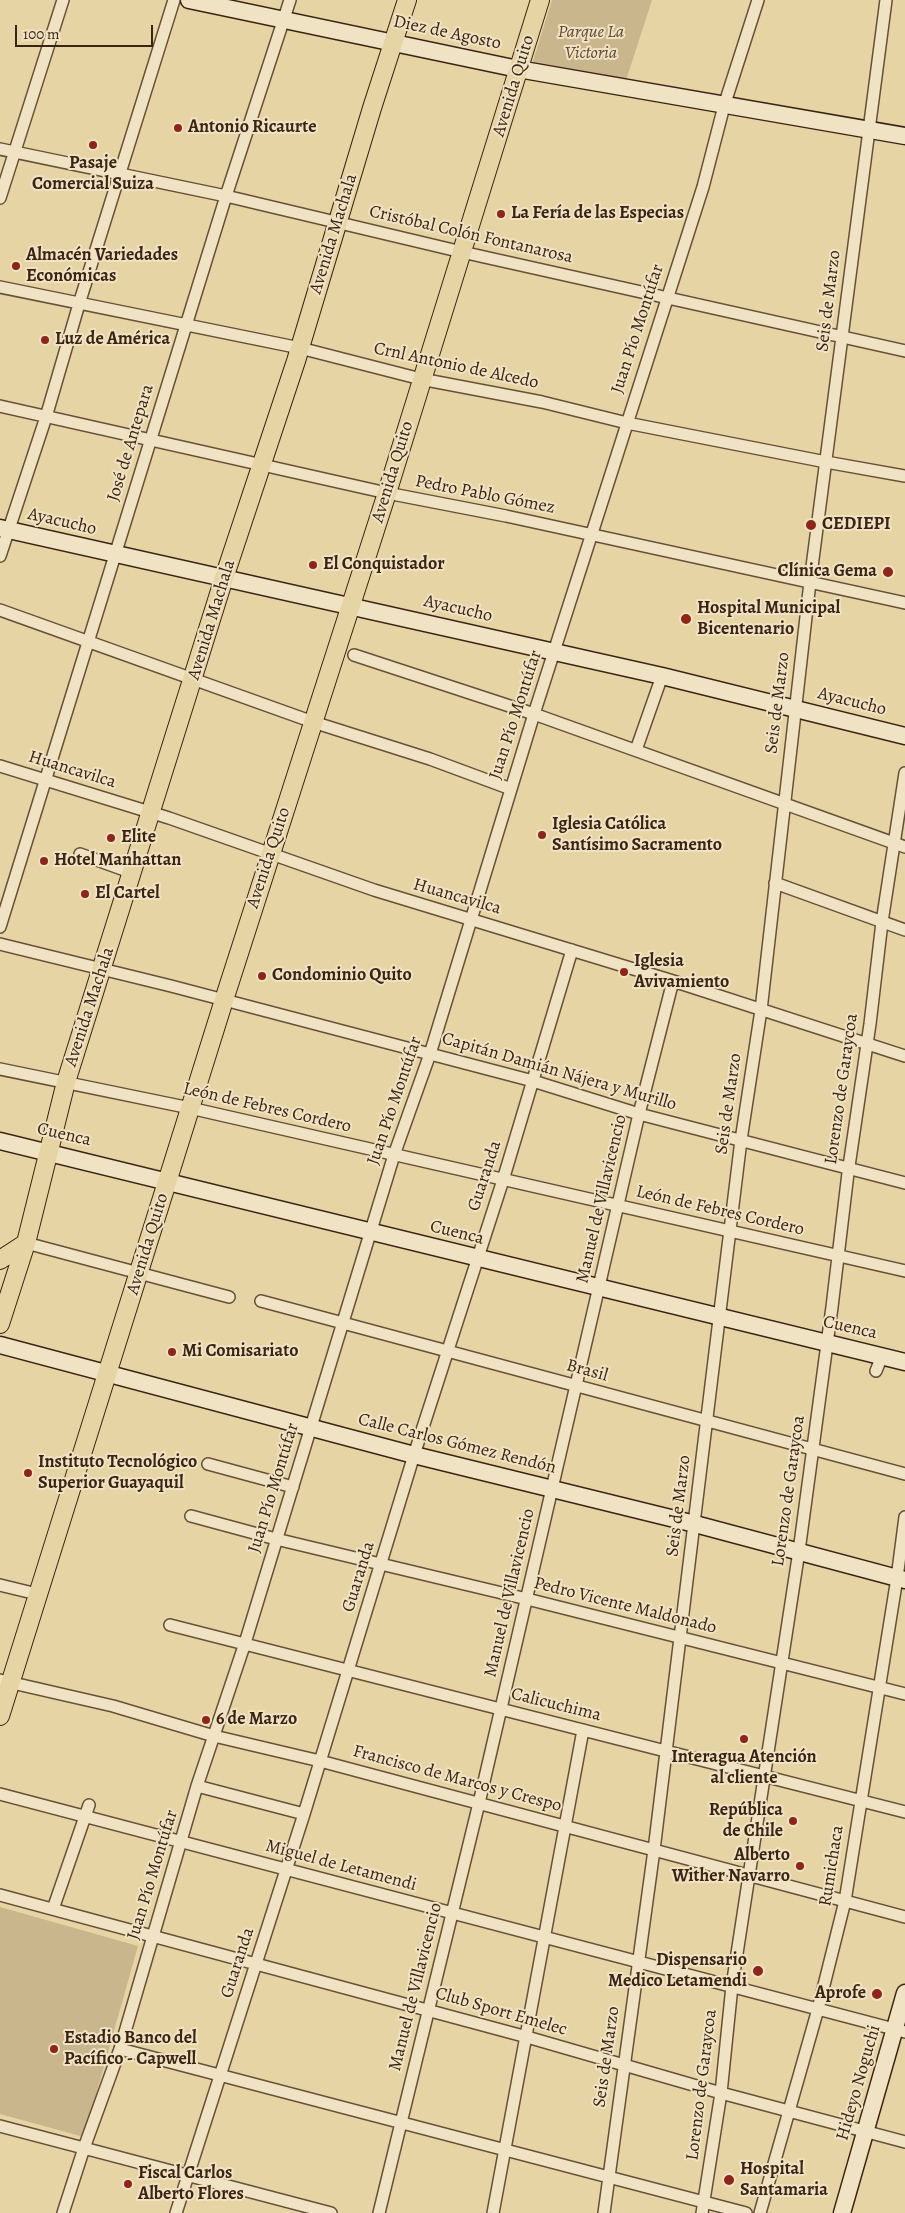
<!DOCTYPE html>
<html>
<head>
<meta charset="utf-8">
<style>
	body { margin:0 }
	#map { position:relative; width:905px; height:2213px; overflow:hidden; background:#e7d4a4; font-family:Alegreya,serif }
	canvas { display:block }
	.scale { position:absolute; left:15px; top:25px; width:138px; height:22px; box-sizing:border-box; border:2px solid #3b2414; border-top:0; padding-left:6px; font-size:15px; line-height:18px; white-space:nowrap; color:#3b2414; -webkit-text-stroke:4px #efe3c4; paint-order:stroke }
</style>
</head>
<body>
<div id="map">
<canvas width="905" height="2213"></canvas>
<div class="scale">100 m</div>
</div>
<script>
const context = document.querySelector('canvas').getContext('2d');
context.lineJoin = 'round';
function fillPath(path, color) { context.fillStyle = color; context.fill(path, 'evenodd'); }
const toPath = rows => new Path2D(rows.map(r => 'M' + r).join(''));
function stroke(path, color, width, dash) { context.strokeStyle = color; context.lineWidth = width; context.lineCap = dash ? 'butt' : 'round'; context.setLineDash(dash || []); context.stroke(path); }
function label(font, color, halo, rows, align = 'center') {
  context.font = font + ' Alegreya,serif'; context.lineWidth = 4; context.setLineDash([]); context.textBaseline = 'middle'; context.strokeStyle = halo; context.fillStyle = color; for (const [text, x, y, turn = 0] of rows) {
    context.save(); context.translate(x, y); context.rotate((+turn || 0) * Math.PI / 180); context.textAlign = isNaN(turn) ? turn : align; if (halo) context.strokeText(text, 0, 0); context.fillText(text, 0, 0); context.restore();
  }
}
fillPath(toPath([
	[552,0,652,0,622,93,528,77],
	[0,1907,138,1946,84,2137,0,2114]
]), '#cab68c');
const street = toPath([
	[0,149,226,196,462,252,905,351],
	[0,198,63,0],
	[0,287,300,348,421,379,542,402,627,423,826,462,905,476],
	[0,406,387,493,506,516,905,603],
	[0,556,46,417,79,304,174,0],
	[0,610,313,722,430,759,511,789],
	[354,655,534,714,905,847],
	[636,750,662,676],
	[0,766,169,818,374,890,673,981,905,1056],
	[80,854,133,873],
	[775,883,905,930],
	[0,927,226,196,290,0],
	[0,944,171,986,533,1081,639,1114,905,1183],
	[0,1069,190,1108,905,1271],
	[26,1243,229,1297],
	[261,1301,905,1474],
	[876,1371,882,1356],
	[208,1464,293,1487],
	[191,1516,276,1539,527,1599,905,1694],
	[0,1585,37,1594],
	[170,1625,905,1812],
	[0,1680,113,1706,214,1736,320,1761,905,1917],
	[197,1786,304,1814],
	[0,1794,905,2032],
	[0,1895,527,2037,721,2093,905,2142],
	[53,1909,89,1805],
	[120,2049,746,2213],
	[0,2126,331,2213],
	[63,2213,84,2148,120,2049,197,1786,245,1643,394,1155,430,1054,534,714,703,187,724,106,758,0],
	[176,2213,304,1814,414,1455,503,1180,572,950],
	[379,2213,479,1803,639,1114,673,981],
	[493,2213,583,1730],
	[604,2213,654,1850,741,1140,761,1010,810,582,886,0],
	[702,2213,721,2093,732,1986,799,1551,832,1307,848,1173,870,1024,882,922,905,773],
	[760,2213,818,2009,845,1901,897,1578,905,1517]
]);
const secondary = toPath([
	[189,0,518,69,905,136],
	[0,528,662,676,905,736],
	[0,1141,905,1362],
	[0,1345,414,1455,695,1524,905,1580],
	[842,2213,905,1993]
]);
const primary = toPath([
	[0,1260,26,1243],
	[0,1324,26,1243,66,1082,224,578,296,361,372,108,407,0],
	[0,1716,224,1000,387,493,540,0]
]);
stroke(street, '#665038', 14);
stroke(secondary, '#3b2414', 19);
stroke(primary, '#3b2414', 20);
stroke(street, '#efe3c4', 11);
stroke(secondary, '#efe3c4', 16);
stroke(primary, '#e7d4a4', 18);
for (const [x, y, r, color] of [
	[178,128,5,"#8f2418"],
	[93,145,5,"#8f2418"],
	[501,214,5,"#8f2418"],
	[16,266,5,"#8f2418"],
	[45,340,5,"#8f2418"],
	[811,525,6,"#8f2418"],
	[313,565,5,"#8f2418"],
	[888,572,6,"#8f2418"],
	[686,619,6,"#8f2418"],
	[542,835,5,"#8f2418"],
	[111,838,5,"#8f2418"],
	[44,861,5,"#8f2418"],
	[85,894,5,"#8f2418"],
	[624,972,5,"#8f2418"],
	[262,976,5,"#8f2418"],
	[172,1352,5,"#8f2418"],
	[28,1473,5,"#8f2418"],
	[206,1720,5,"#8f2418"],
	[744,1739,5,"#8f2418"],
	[793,1821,5,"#8f2418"],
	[800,1866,5,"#8f2418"],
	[758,1971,6,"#8f2418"],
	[877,1994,6,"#8f2418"],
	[54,2049,5,"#8f2418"],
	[729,2180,6,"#8f2418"],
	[128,2184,5,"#8f2418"]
]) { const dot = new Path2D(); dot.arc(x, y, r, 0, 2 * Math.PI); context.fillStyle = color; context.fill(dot); stroke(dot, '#efe3c4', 2); }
label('18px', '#3b2414', '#efe3c4', [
	["Diez de Agosto",447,33,12],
	["Avenida Quito",514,86,-73],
	["Avenida Machala",334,234,-73],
	["Cristóbal Colón Fontanarosa",471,235,13],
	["Seis de Marzo",829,301,-83],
	["Juan Pío Montúfar",638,329,-72],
	["Crnl Antonio de Alcedo",456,366,12],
	["José de Antepara",131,443,-73],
	["Avenida Quito",393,472,-73],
	["Pedro Pablo Gómez",485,495,11],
	["Ayacucho",62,522,13],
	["Ayacucho",458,609,13],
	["Avenida Machala",212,620,-73],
	["Ayacucho",852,702,14],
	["Seis de Marzo",778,703,-83],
	["Juan Pío Montúfar",516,715,-72],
	["Huancavilca",72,770,17],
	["Avenida Quito",269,858,-72],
	["Huancavilca",457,897,16],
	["Avenida Machala",90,1007,-72],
	["Capitán Damián Nájera y Murillo",559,1072,16],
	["Lorenzo de Garaycoa",842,1089,-82],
	["Juan Pío Montúfar",395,1101,-71],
	["Seis de Marzo",729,1104,-82],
	["León de Febres Cordero",267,1108,13],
	["Cuenca",64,1135,13],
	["Guaranda",485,1176,-72],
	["Manuel de Villavicencio",602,1199,-77],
	["León de Febres Cordero",720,1211,13],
	["Cuenca",457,1233,14],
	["Avenida Quito",148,1244,-73],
	["Cuenca",850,1328,13],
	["Brasil",587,1371,15],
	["Calle Carlos Gómez Rendón",457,1444,14],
	["Juan Pío Montúfar",274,1488,-73],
	["Lorenzo de Garaycoa",789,1491,-82],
	["Seis de Marzo",679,1506,-83],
	["Guaranda",359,1577,-73],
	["Manuel de Villavicencio",510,1593,-77],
	["Pedro Vicente Maldonado",625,1606,14],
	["Calicuchima",556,1705,14],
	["Francisco de Marcos y Crespo",457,1779,15],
	["Miguel de Letamendi",341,1866,15],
	["Rumichaca",832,1866,-81],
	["Juan Pío Montúfar",153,1875,-73],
	["Guaranda",238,1963,-72],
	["Manuel de Villavicencio",416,1987,-76],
	["Club Sport Emelec",501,2012,16],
	["Seis de Marzo",607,2057,-82],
	["Hideyo Noguchi",859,2083,-74],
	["Lorenzo de Garaycoa",702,2085,-83]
]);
label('italic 18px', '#5f4832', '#efe3c4', [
	["Parque La",591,33],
	["Victoria",591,54]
]);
label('bold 18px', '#3b2414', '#efe3c4', [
	["Antonio Ricaurte",188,128],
	["Pasaje",93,164,"center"],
	["Comercial Suiza",93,185,"center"],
	["La Fería de las Especias",511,214],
	["Almacén Variedades",26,256],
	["Económicas",26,277],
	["Luz de América",55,340],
	["CEDIEPI",822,525],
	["El Conquistador",323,565],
	["Clínica Gema",877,572,"right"],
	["Hospital Municipal",697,609],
	["Bicentenario",697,630],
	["Iglesia Católica",552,825],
	["Santísimo Sacramento",552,846],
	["Elite",121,838],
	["Hotel Manhattan",54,861],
	["El Cartel",95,894],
	["Iglesia",634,962],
	["Avivamiento",634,983],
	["Condominio Quito",272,976],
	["Mi Comisariato",182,1352],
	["Instituto Tecnológico",38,1463],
	["Superior Guayaquil",38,1484],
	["6 de Marzo",216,1720],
	["Interagua Atención",744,1758,"center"],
	["al cliente",744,1779,"center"],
	["República",783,1811,"right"],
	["de Chile",783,1832,"right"],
	["Alberto",790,1856,"right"],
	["Wither Navarro",790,1877,"right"],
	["Dispensario",747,1961,"right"],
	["Medico Letamendi",747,1982,"right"],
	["Aprofe",866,1994,"right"],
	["Estadio Banco del",64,2039],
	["Pacífico - Capwell",64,2060],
	["Hospital",740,2170],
	["Santamaria",740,2191],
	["Fiscal Carlos",138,2174],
	["Alberto Flores",138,2195]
], 'left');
</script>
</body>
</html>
